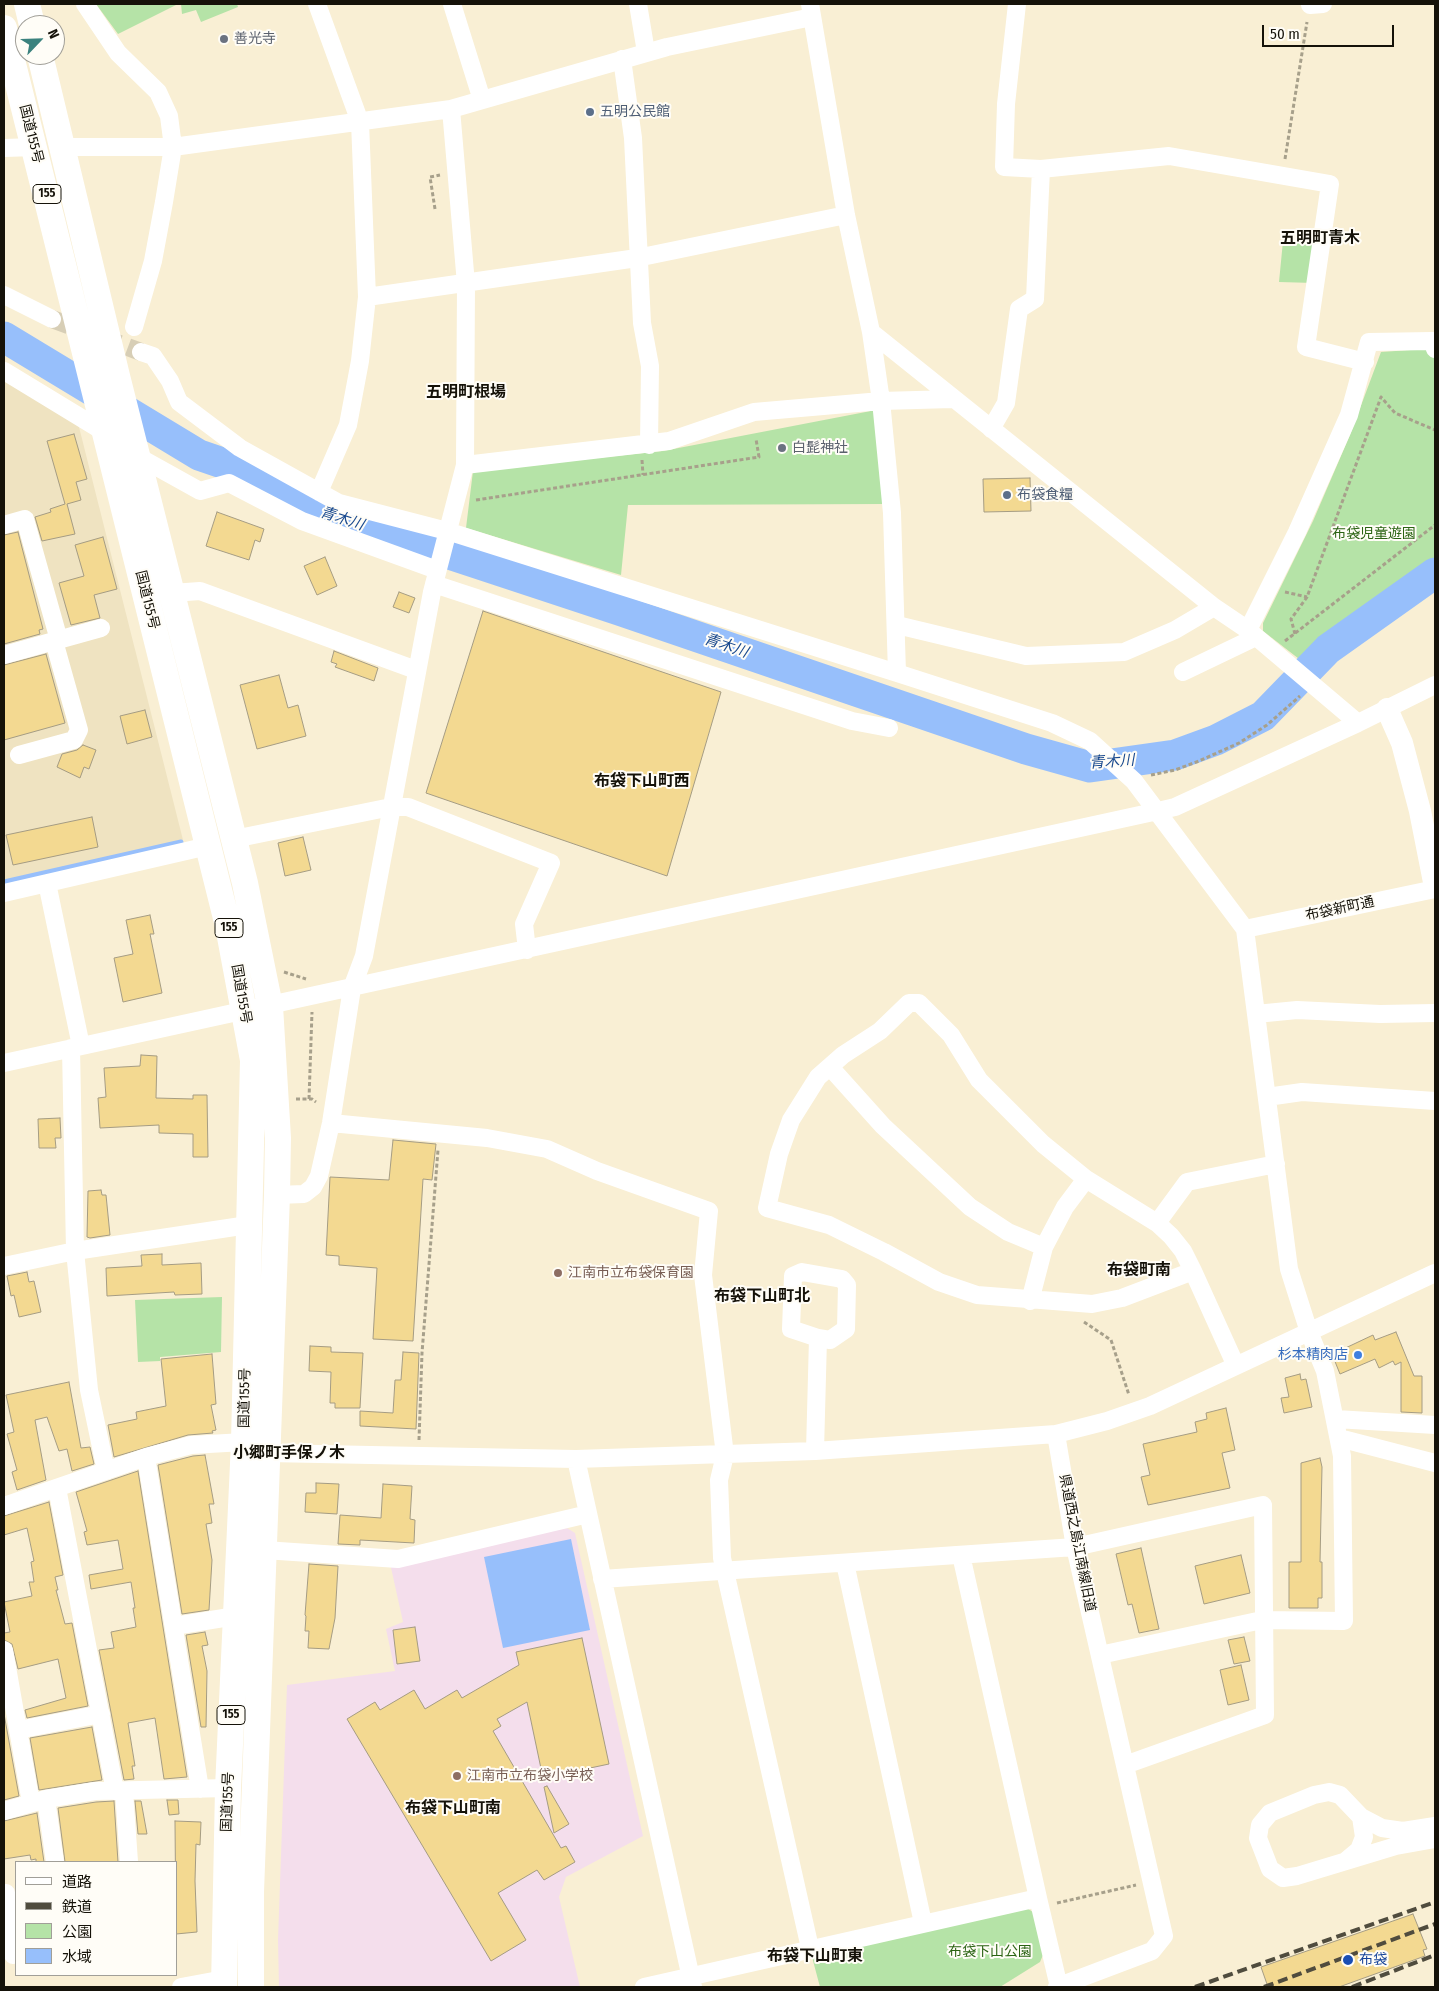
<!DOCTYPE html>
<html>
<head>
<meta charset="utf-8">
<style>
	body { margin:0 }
	#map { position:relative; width:1439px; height:1991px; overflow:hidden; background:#f9efd4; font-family:"Fira Sans Condensed","Noto Sans JP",sans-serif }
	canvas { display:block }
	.frame { position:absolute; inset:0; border:5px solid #151209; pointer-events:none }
	.legend { position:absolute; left:15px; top:1861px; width:162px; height:115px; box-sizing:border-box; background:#fffdf7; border:1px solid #a19f98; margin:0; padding:6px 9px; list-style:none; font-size:15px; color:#151209 }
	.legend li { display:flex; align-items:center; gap:10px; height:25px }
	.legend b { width:25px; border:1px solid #a19f98 }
	.north { position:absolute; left:15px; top:15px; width:50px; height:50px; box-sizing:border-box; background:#fffdf7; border:1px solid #a19f98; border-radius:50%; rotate:66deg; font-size:14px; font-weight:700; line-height:20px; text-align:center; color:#151209 }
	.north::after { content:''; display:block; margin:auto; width:18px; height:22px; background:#3b827e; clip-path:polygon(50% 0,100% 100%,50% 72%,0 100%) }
	.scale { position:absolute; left:1262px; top:25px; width:132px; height:22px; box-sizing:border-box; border:2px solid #151209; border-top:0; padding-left:6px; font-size:15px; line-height:18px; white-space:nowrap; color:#151209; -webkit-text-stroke:4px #fffdf7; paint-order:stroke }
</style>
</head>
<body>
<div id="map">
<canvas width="1439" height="1991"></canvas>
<div class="frame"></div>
<ul class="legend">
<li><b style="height:6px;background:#fff"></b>道路</li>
<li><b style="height:6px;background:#504c3e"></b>鉄道</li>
<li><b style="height:14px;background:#b5e3a7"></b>公園</li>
<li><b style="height:14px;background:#97bffb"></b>水域</li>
</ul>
<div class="north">N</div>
<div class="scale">50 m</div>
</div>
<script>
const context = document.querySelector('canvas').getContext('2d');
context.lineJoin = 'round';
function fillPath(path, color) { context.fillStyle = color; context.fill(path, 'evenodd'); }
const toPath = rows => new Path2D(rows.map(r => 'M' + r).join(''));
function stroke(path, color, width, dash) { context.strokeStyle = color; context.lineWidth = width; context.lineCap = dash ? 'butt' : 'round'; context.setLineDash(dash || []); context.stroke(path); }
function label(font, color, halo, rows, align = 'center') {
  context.font = font + ' "Fira Sans Condensed","Noto Sans JP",sans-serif'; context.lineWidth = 4; context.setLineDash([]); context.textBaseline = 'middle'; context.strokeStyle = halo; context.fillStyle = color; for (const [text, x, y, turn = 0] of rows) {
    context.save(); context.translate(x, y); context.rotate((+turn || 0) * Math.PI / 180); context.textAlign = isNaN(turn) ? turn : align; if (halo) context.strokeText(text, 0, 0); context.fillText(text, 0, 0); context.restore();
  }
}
fillPath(toPath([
	[4,375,77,419,183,840,4,880]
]), '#efe3c1');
fillPath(toPath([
	[567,1528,575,1533,643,1836,566,1877,559,1897,580,1987,279,1987,278,1940,287,1685,395,1671,386,1629,403,1622,390,1563]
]), '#f4deec');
fillPath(toPath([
	[96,4,178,4,118,34],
	[181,4,237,4,238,7,201,22,196,10,182,14],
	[1283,241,1315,243,1314,283,1279,282],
	[1425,349,1434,356,1435,361,1435,565,1303,662,1263,631,1263,623,1313,521,1350,435,1381,352],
	[876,410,885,504,628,505,621,575,466,528,473,471,663,451],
	[222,1297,221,1352,160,1357,160,1361,138,1362,135,1300],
	[1025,1907,1033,1912,1043,1955,1040,1962,1000,1987,820,1987,812,1957]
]), '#b5e3a7');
fillPath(toPath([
	[571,1539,590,1630,503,1648,484,1557]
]), '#97bffb');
stroke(toPath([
	[4,882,181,842]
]), '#97bffb', 5);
stroke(toPath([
	[4,337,199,455,234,467,310,508,619,610,1026,749,1090,767,1175,755,1216,740,1263,716,1328,649,1435,573]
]), '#97bffb', 31);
const building = toPath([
	[74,434,87,479,76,482,81,500,67,504,75,534,42,541,35,517,51,512,50,509,65,504,47,441,74,434],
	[1030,478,1031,511,984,512,983,479,1030,478],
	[217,512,264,529,260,542,255,540,249,560,206,546,217,512],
	[18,532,43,629,39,630,40,634,4,644,4,535,18,532],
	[103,537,117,589,94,595,100,618,71,625,59,583,84,576,75,545,103,537],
	[325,557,337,586,317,595,304,566,325,557],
	[399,592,415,598,409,613,393,607,399,592],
	[483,611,721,692,667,876,426,793,483,611],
	[334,651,378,668,374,681,335,667,337,664,331,662,334,651],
	[46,654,65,723,4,740,4,665,46,654],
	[279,675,288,708,298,705,306,736,257,749,240,685,279,675],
	[145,710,152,737,127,744,120,716,145,710],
	[83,745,96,750,89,769,84,767,80,778,57,767,62,754,77,750,83,745],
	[92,817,98,847,13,865,6,835,92,817],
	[303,837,311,870,285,876,278,843,303,837],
	[150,915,154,934,150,934,162,993,123,1002,114,958,133,954,126,920,150,915],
	[141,1055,157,1056,156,1098,193,1099,193,1095,207,1095,208,1157,193,1157,193,1134,159,1133,159,1125,100,1128,98,1098,106,1097,104,1068,140,1066,141,1055],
	[60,1118,61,1138,55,1138,56,1148,39,1148,38,1119,60,1118],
	[393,1140,436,1144,432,1180,423,1179,413,1341,373,1339,377,1268,339,1265,339,1256,326,1255,330,1177,389,1180,393,1140],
	[101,1190,102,1195,106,1195,110,1235,90,1238,87,1237,88,1191,101,1190],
	[162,1254,162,1265,201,1263,202,1294,175,1295,174,1292,107,1296,106,1268,142,1266,141,1255,162,1254],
	[27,1272,29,1282,34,1281,41,1312,19,1317,14,1295,11,1296,7,1276,27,1272],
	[1396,1332,1414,1376,1422,1376,1422,1413,1401,1412,1401,1362,1395,1365,1393,1361,1379,1368,1375,1359,1340,1374,1334,1359,1337,1352,1373,1335,1375,1340,1396,1332],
	[310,1346,331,1347,331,1352,363,1353,360,1408,335,1408,335,1403,330,1403,331,1372,309,1371,310,1346],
	[403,1352,419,1353,416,1429,360,1426,360,1411,393,1413,395,1380,401,1380,403,1352],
	[212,1354,216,1404,211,1405,216,1430,212,1431,213,1433,188,1435,114,1457,108,1425,137,1419,136,1412,166,1406,161,1359,212,1354],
	[1300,1374,1301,1380,1306,1379,1312,1407,1284,1413,1281,1398,1289,1397,1285,1378,1300,1374],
	[69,1382,81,1448,90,1447,94,1464,72,1471,67,1449,59,1451,47,1417,35,1420,46,1480,17,1490,12,1472,17,1470,7,1434,14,1432,6,1395,69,1382],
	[1226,1408,1235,1450,1222,1453,1230,1488,1148,1505,1141,1477,1150,1475,1143,1444,1197,1432,1195,1422,1207,1419,1206,1413,1226,1408],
	[205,1455,214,1504,209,1504,212,1523,206,1524,212,1560,209,1610,182,1614,158,1465,193,1456,205,1455],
	[1320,1458,1322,1467,1320,1562,1322,1562,1322,1598,1318,1598,1318,1608,1289,1608,1289,1562,1301,1562,1301,1463,1320,1458],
	[138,1471,187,1777,164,1779,155,1718,128,1723,135,1766,132,1766,134,1779,124,1780,99,1650,114,1648,111,1632,136,1627,133,1608,135,1608,131,1582,91,1589,89,1575,123,1569,118,1540,87,1545,84,1532,87,1531,76,1492,138,1471],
	[316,1483,339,1484,337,1514,305,1512,306,1493,316,1493,316,1483],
	[383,1484,412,1486,410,1519,415,1520,414,1543,360,1540,360,1545,338,1544,340,1515,381,1518,383,1484],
	[49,1502,63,1575,55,1577,58,1590,56,1590,65,1624,72,1623,88,1706,27,1718,25,1710,66,1698,58,1659,18,1669,12,1644,4,1640,4,1633,10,1632,4,1602,32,1596,29,1582,34,1582,31,1562,34,1561,27,1528,4,1535,4,1516,49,1502],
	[1141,1548,1159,1629,1139,1633,1132,1604,1128,1605,1116,1554,1141,1548],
	[1241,1555,1250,1593,1204,1604,1195,1566,1241,1555],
	[309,1564,338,1566,335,1618,329,1649,308,1648,309,1631,305,1631,306,1616,305,1615,309,1564],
	[415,1627,420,1661,397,1664,393,1630,415,1627],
	[205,1632,208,1645,202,1646,207,1671,206,1727,201,1727,186,1635,205,1632],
	[1244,1637,1250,1661,1234,1664,1228,1640,1244,1637],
	[582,1638,609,1764,543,1778,527,1702,497,1719,501,1726,493,1731,561,1848,566,1846,575,1862,544,1880,537,1870,498,1893,526,1940,491,1961,347,1719,375,1702,380,1710,414,1690,425,1709,457,1690,462,1698,519,1665,516,1652,582,1638],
	[1241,1665,1249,1700,1228,1705,1220,1670,1241,1665],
	[4,1714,19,1796,4,1800,4,1714],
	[92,1727,102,1780,39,1790,30,1738,92,1727],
	[547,1786,569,1824,554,1833,544,1787,547,1786],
	[167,1800,178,1800,179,1814,169,1815,167,1800],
	[114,1801,118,1862,65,1862,58,1808,96,1802,114,1801],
	[135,1801,141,1801,147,1834,138,1834,135,1801],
	[37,1813,44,1862,36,1862,36,1859,31,1860,30,1855,4,1859,4,1821,37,1813],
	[175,1821,201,1822,200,1845,196,1844,195,1881,197,1932,176,1934,175,1821],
	[1413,1914,1427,1949,1423,1950,1425,1956,1339,1987,1268,1987,1261,1967,1413,1914]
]);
fillPath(building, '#f3d991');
stroke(building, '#a59c83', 1);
stroke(toPath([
	[52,319,141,352]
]), '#d7ceb6', 18, [18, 9]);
stroke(toPath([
	[1285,159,1307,22],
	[435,209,430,177,440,175],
	[642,460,643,475],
	[476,500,759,457,756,439],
	[1285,592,1307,597],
	[1295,634,1291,619,1307,597,1381,397,1395,413,1435,430],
	[1285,641,1435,525],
	[1151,775,1175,770,1199,761,1239,743,1267,725,1300,696],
	[284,972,306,979],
	[296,1099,312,1099,316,1102],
	[309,1099,312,1012],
	[1084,1322,1111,1340,1129,1395],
	[419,1440,422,1353,438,1150],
	[1057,1903,1136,1885]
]), '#a7a08b', 3, [4, 2.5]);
stroke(toPath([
	[85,4,118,53,158,92,169,116,173,147,164,202,153,261,134,327],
	[317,4,360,122,367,297,360,361,348,425,319,492],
	[452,4,482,100],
	[638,4,646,52],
	[810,4,846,215,871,332,881,401,892,513,897,673],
	[1017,4,1006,104,1004,167,1041,169,1169,156,1330,184,1306,347,1365,362],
	[1310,5,1323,4],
	[622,59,633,138,642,323,650,366,649,445],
	[63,147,173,147,451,109,667,47,812,17],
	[4,148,35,147],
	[4,295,52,319],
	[367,297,637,258,846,215],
	[871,332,1214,607,1248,630,1358,723],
	[141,352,153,356,170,381,179,402,240,448,339,503,447,531,897,673,1052,723,1090,741,1134,781,1245,929,1289,1269,1309,1332,1325,1371,1342,1456,1344,1621,1262,1620,1100,1655],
	[4,371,106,433],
	[991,429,1006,403,1019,309,1035,299,1041,169],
	[137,456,200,491,229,483,302,521,437,570],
	[465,465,669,441,754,412,881,401,952,399],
	[4,525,25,519,59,640],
	[434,584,852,721,889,728],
	[172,593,200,591,416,670],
	[897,625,1026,656,1124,652,1175,630,1214,607],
	[1248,630,1297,532,1349,415,1369,342,1433,341,1435,349],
	[4,655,101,628],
	[1183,672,1256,637],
	[19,755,74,740,79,730,54,641],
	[234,839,391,807,408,807,551,863,524,924,527,950],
	[47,883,81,1046],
	[4,893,208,846],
	[1245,929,1435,889],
	[1256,1014,1297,1010,1380,1014,1435,1013],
	[71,1048,75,1251,89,1390,106,1471],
	[4,1063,1158,811,1175,807,1358,723,1435,685],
	[830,1067,883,1126,970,1207,1008,1232,1044,1247],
	[1267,1097,1302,1092,1435,1101],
	[331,1123,487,1138,547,1149,597,1171,709,1211,703,1275,725,1455,719,1480,722,1558,810,1948],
	[277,1195,304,1194,313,1187,319,1176,331,1123,352,988,364,956,432,592,465,465,466,284,451,109],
	[1157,1223,1187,1182,1276,1164],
	[4,1266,75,1251,248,1225],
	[1193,1271,1122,1298,1092,1304,977,1295,939,1282,884,1252,829,1225,767,1208,779,1154,791,1120,818,1077,843,1055,880,1031,909,1003,919,1003,951,1035,979,1080,1043,1144,1086,1179,1157,1223,1171,1236,1183,1251,1193,1271,1236,1366],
	[1030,1301,1044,1247,1065,1207,1086,1179],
	[1336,1419,1435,1425],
	[1056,1434,1075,1547,1164,1936,1152,1951,1057,1987],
	[1339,1438,1435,1463],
	[815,1451,818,1338,791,1329,793,1276,802,1272,842,1279,847,1285,846,1329,830,1340,818,1338],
	[146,1457,200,1789],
	[576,1459,693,1987],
	[57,1488,115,1791],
	[4,1506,146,1457,191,1445,244,1442,268,1453,576,1459,815,1451,1056,1434,1107,1421,1150,1406,1435,1273],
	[264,1550,398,1559,588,1514],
	[845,1563,923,1923],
	[602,1579,1075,1547,1263,1505,1265,1715,1125,1765],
	[174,1626,236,1616],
	[4,1650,31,1803],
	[18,1730,101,1714],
	[124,1791,129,1862],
	[46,1799,55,1862],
	[4,1811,46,1799,95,1791,228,1788],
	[1435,1826,1403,1831,1382,1828,1361,1817,1340,1795,1329,1792,1314,1795,1270,1813,1260,1825,1258,1838,1270,1869,1283,1878,1297,1876,1396,1846,1435,1839],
	[1347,1860,1359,1850,1364,1837,1361,1817],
	[6,1893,13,1955],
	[1038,1898,1059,1987],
	[181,1987,224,1979],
	[644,1987,1038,1898,961,1555]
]), '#fff', 18);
stroke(toPath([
	[1387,709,1402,743,1420,811,1435,887]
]), '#fff', 22);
stroke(toPath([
	[27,4,32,25],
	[4,28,228,926,253,1060,244,1442,228,1788,224,1987],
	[40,55,117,376,245,883,270,1006,278,1138,277,1195,251,1892,251,1987]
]), '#fff', 26);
stroke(toPath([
	[1195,1987,1435,1902],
	[1264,1987,1435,1924],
	[1352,1987,1435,1955]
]), '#504c3e', 4, [10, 5]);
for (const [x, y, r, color] of [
	[224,39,5,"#6b7280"],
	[590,112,5,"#5c6f8a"],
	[782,448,5,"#6b7280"],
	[1007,495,5,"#5c6f8a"],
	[558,1273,5,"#8d6e63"],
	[1358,1355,5,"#3f7fe0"],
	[457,1776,5,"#8d6e63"],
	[1348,1960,6,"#1a4fb4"]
]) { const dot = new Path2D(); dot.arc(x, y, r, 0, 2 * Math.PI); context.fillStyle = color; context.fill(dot); stroke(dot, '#fffdf7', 2); }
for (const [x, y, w] of [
	[47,194,28],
	[229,928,28],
	[231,1715,28]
]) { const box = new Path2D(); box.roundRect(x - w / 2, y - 9.5, w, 19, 4); context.fillStyle = '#fffdf7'; context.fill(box); stroke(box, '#151209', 1); }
label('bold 12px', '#151209', null, [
	["155",47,194],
	["155",229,928],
	["155",231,1715]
]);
label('14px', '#5b616d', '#fffdf7', [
	["善光寺",234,39],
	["白髭神社",792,448]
], 'left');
label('14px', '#4e5e75', '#fffdf7', [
	["五明公民館",600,112],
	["布袋食糧",1017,495]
], 'left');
label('14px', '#151209', '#fffdf7', [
	["国道155号",31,134,76],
	["国道155号",147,600,76],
	["布袋新町通",1340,909,-12],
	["国道155号",241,994,80],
	["国道155号",245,1398,-89],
	["県道西之島江南線旧道",1077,1543,79],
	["国道155号",228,1802,-88]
]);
label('14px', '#2b6313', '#fffdf7', [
	["布袋児童遊園",1374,534],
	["布袋下山公園",990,1952]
]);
label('14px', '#785e54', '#fffdf7', [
	["江南市立布袋保育園",568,1273],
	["江南市立布袋小学校",467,1776]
], 'left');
label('14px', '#366cbe', '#fffdf7', [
	["杉本精肉店",1348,1355]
], 'right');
label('14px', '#164399', '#fffdf7', [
	["布袋",1359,1960]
], 'left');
label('italic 15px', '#19498e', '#fffdf7', [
	["青木川",342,519,18],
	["青木川",726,646,19],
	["青木川",1112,762,-4]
]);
label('bold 16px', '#151209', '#fffdf7', [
	["五明町青木",1320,239],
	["五明町根場",466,393],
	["布袋下山町西",642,782],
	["布袋町南",1139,1271],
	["布袋下山町北",762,1297],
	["小郷町手保ノ木",289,1454],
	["布袋下山町南",453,1809],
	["布袋下山町東",815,1957]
]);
</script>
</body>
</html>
